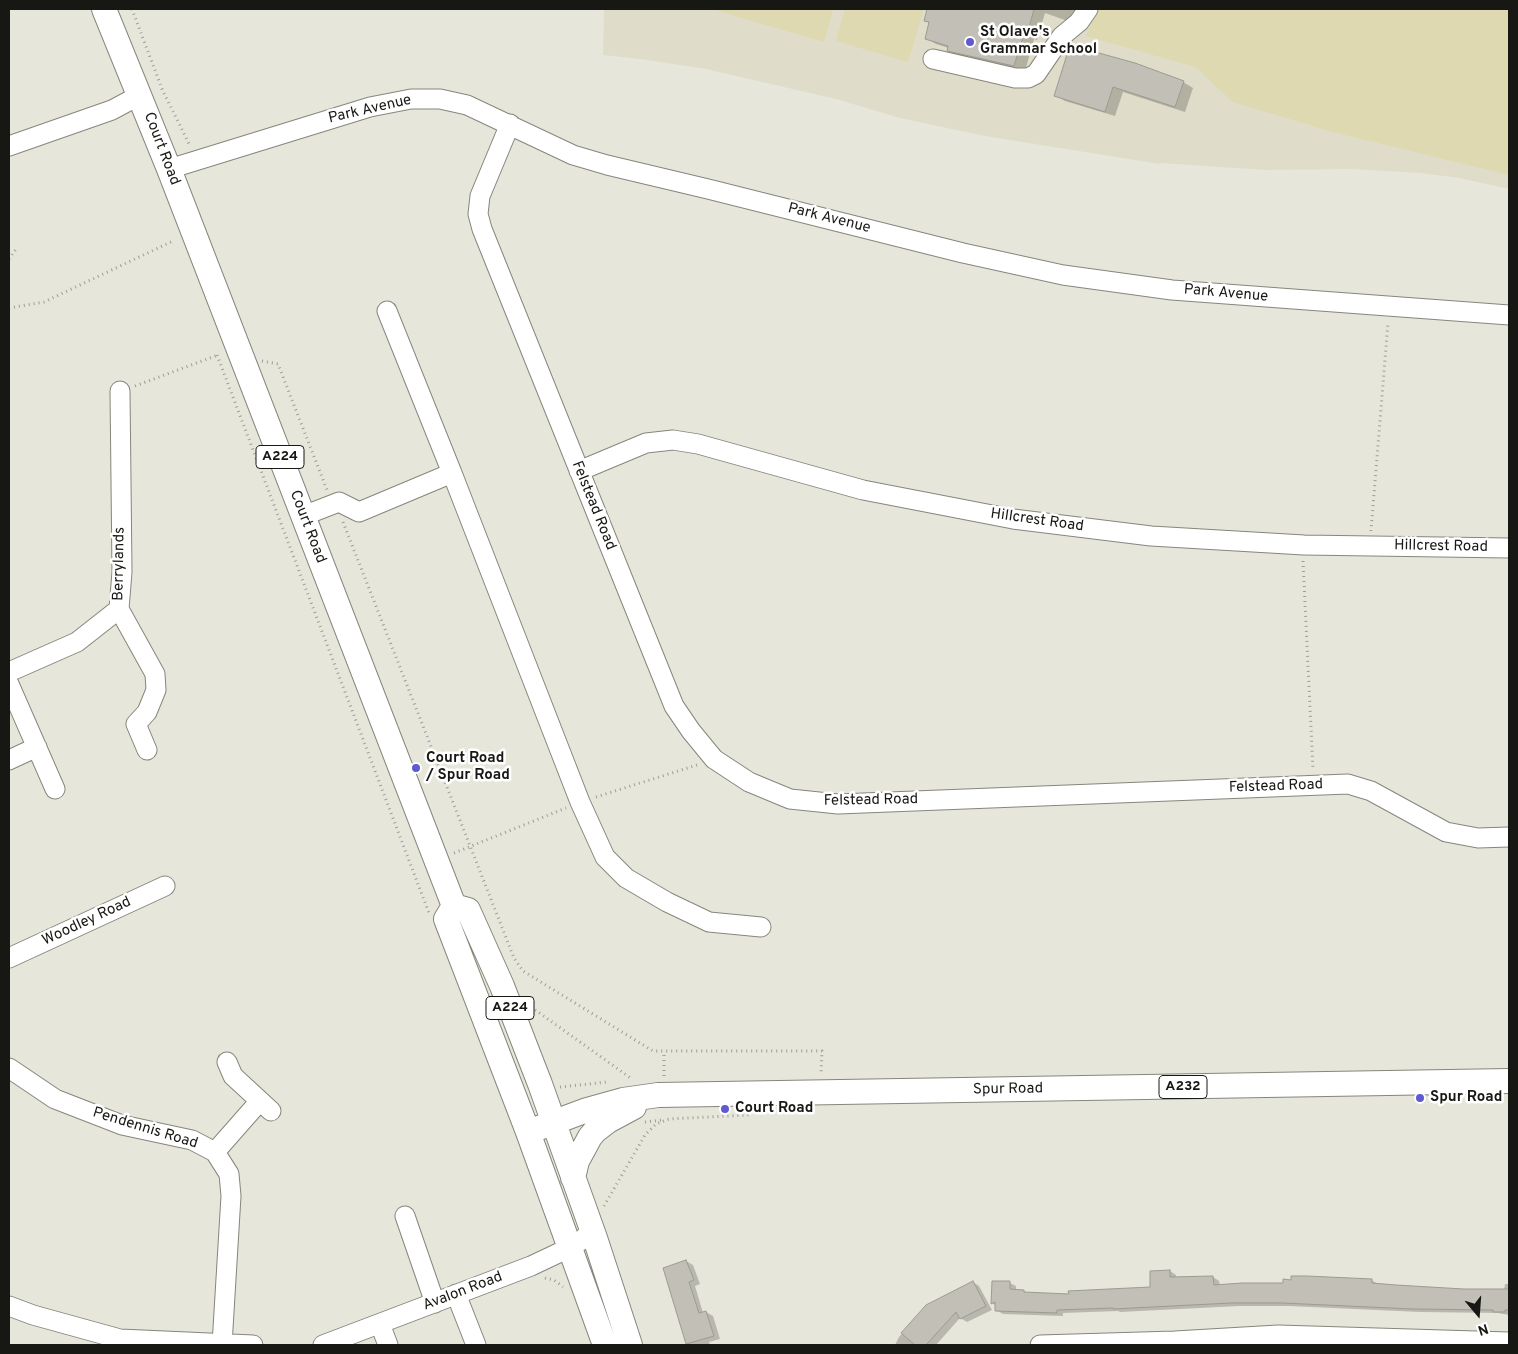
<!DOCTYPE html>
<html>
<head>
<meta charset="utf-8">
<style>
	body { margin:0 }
	#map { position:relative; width:1518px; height:1354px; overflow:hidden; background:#e7e6db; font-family:Overpass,sans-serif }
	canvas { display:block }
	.frame { position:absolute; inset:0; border:10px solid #171713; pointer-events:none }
	.north { position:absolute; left:1453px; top:1289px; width:50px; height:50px; -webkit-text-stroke:4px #fff; paint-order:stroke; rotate:162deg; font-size:14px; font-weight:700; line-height:20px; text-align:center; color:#171713 }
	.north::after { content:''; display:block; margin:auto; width:18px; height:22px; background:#171713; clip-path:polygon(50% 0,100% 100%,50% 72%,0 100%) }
</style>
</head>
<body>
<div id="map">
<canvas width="1518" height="1354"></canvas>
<div class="frame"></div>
<div class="north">N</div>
</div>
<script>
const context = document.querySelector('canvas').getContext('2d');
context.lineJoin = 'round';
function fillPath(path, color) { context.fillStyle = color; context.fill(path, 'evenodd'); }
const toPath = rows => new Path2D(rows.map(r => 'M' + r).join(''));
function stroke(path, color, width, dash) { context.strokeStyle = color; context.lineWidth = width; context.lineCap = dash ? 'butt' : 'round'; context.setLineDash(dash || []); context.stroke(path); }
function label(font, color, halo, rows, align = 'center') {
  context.font = font + ' Overpass,sans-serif'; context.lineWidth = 5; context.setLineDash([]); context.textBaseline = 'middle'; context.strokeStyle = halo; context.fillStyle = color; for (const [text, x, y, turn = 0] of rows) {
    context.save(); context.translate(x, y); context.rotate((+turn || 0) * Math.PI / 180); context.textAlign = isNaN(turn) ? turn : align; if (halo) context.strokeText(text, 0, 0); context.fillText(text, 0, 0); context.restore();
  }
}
fillPath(toPath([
	[604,9,1509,9,1509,189,1460,178,1420,173,1351,169,1266,170,1161,163,1160,164,985,136,900,118,836,99,706,69,640,59,603,55]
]), '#dfdcca');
fillPath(toPath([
	[711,9,833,9,824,42],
	[845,9,924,9,908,62,836,41],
	[1095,9,1509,9,1509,175,1333,132,1233,102,1195,67,1086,36]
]), '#dfd9b1');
fillPath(toPath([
	[929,9,1084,9,1076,24,1045,13,1037,40,1034,39,1025,71,958,56,948,50,949,48,936,44,926,38,930,23,925,20],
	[1071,46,1183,82,1193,88,1185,112,1123,92,1115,116,1065,101,1055,95],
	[686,1261,693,1265,700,1284,695,1286,703,1313,706,1312,713,1316,720,1339,709,1342,710,1345,688,1345,664,1269],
	[1170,1271,1176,1275,1176,1278,1213,1277,1219,1281,1220,1286,1371,1280,1378,1284,1464,1290,1504,1290,1505,1284,1509,1284,1509,1315,1498,1313,1420,1312,1289,1306,1239,1306,1120,1312,1118,1311,1063,1313,1063,1316,1003,1314,996,1310,996,1306,992,1303,1010,1283,1016,1286,1016,1291,1024,1291,1028,1294,1070,1296,1152,1288],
	[973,1282,979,1286,992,1310,967,1322,960,1318,936,1345,895,1345,899,1337,927,1306]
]), '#0003');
const building = toPath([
	[927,9,1034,9,1027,35,1024,34,1014,66,947,51,948,46,925,39,929,22,924,21,927,9],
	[1070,45,1135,63,1184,81,1175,107,1113,87,1105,112,1054,96,1070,45],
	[686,1260,694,1280,689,1282,699,1313,706,1311,714,1336,686,1344,663,1268,686,1260],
	[1170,1270,1170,1277,1213,1276,1214,1285,1242,1283,1283,1283,1283,1279,1291,1280,1291,1276,1307,1276,1372,1279,1372,1283,1396,1285,1464,1289,1509,1289,1509,1310,1505,1310,1505,1312,1493,1312,1493,1310,1413,1309,1282,1303,1231,1303,1113,1309,1113,1308,1057,1310,1057,1313,995,1311,995,1302,991,1304,992,1281,1010,1281,1010,1289,1024,1290,1024,1292,1069,1294,1068,1291,1150,1287,1150,1271,1170,1270],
	[973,1281,986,1306,960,1319,956,1312,926,1345,915,1345,901,1333,926,1305,973,1281]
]);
fillPath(building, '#c2c0b6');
stroke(building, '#9c9b91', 1);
const minor = toPath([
	[933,59,1015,78,1028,78,1036,74,1062,36,1079,22,1088,9],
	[510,124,480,196,478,214,482,229,674,706,691,731,714,759,749,782,790,799,838,804,1348,784,1371,791,1446,832,1478,838,1509,837],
	[9,146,112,110,140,95],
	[169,169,370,107,411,99,440,99,467,105,573,155,607,165,708,189,963,253,1063,275,1172,290,1509,315],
	[387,311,452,473],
	[579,471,646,443,673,440,698,444,863,490,1013,519,1151,536,1304,545,1509,548],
	[303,516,339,502,359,512,452,473,580,802,605,857,626,878,667,902,709,922,761,927],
	[119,609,155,674,156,690,147,712,136,724,147,750],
	[9,672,77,642,119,609,122,572,120,391],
	[9,684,55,789],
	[9,760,37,747],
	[9,958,165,886],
	[227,1062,233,1076,271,1111],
	[9,1068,55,1099,122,1125,192,1140,215,1152,229,1174,231,1196,222,1345],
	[215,1152,259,1102],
	[405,1216,435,1303],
	[456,1294,476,1345],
	[9,1306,33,1315,120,1339,253,1345],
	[380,1324,388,1345],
	[323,1345,531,1266,569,1248,582,1240,590,1232,589,1222],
	[1040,1345,1175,1341,1278,1335,1509,1342]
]);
const major = toPath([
	[104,9,169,169,454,906],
	[454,906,468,910,502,986,540,1084,595,1238,630,1345],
	[454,906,446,919,528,1132,605,1345],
	[528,1132,587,1110,623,1100,658,1095,1509,1081],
	[573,1178,577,1161,590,1137,595,1131,608,1121,634,1107]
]);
stroke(minor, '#87867c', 21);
stroke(major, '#87867c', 26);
stroke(toPath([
	[132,9,162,89,190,146],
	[9,259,16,249],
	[9,308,44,302,173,241],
	[217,355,429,913],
	[262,361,278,364,327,490],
	[135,386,218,355],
	[343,522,514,958,523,971,653,1051,822,1051,821,1074],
	[1371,531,1388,323],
	[1303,561,1313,769],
	[596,797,697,765],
	[454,853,566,808],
	[531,1007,632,1079],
	[664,1076,664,1051],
	[560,1087,608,1082],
	[645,1122,663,1120],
	[604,1206,645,1135,656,1124,669,1119,749,1115],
	[545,1278,554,1280,563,1287]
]), '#9e9e95', 3, [1, 4]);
stroke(minor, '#fff', 19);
stroke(major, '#fff', 24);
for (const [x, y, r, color] of [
	[970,42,5,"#5f59d2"],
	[416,768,5,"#5f59d2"],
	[1420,1098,5,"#5f59d2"],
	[725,1109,5,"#5f59d2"]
]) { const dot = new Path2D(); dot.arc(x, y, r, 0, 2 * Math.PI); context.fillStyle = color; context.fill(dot); stroke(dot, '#fff', 2); }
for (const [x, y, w] of [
	[280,457,48],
	[510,1008,48],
	[1183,1087,48]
]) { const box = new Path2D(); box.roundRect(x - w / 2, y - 11.5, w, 23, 4); context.fillStyle = '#fff'; context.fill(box); stroke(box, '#171713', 1); }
label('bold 14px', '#171713', null, [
	["A224",280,457],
	["A224",510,1008],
	["A232",1183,1087]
]);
label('bold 15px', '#171713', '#fff', [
	["St Olave's",980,33],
	["Grammar School",980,50],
	["Court Road",426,759],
	["/ Spur Road",426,776],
	["Spur Road",1430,1098],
	["Court Road",735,1109]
], 'left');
label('15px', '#171713', '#fff', [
	["Park Avenue",370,110,-13],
	["Court Road",161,149,69],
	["Park Avenue",829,219,14],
	["Park Avenue",1226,294,5],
	["Felstead Road",593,506,68],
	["Hillcrest Road",1037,521,8],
	["Court Road",307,527,69],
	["Hillcrest Road",1441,547,1],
	["Berrylands",120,564,-89],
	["Felstead Road",1276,787,-2],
	["Felstead Road",871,801,-1],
	["Woodley Road",87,922,-25],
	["Spur Road",1008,1090,-1],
	["Pendennis Road",145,1129,17],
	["Avalon Road",463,1292,-21]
]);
</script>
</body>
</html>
